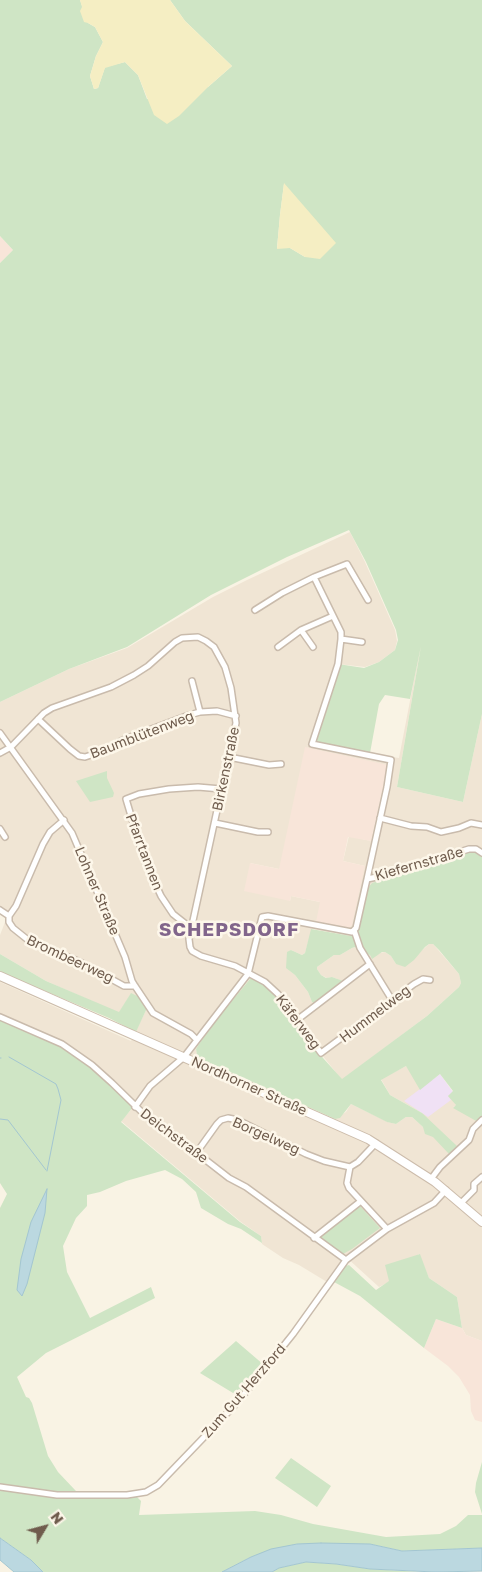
<!DOCTYPE html>
<html>
<head>
<meta charset="utf-8">
<style>
	body { margin:0 }
	#map { position:relative; width:482px; height:1572px; overflow:hidden; background:#f9f3e4; font-family:"Golos Text",sans-serif }
	canvas { display:block }
	.north { position:absolute; left:20px; top:1502px; width:50px; height:50px; -webkit-text-stroke:4px #fdf7ea; paint-order:stroke; rotate:53deg; font-size:14px; font-weight:700; line-height:20px; text-align:center; color:#6f5c4d }
	.north::after { content:''; display:block; margin:auto; width:18px; height:22px; background:#6f5c4d; clip-path:polygon(50% 0,100% 100%,50% 72%,0 100%) }
</style>
</head>
<body>
<div id="map">
<canvas width="482" height="1572"></canvas>
<div class="north">N</div>
</div>
<script>
const context = document.querySelector('canvas').getContext('2d');
context.lineJoin = 'round';
function fillPath(path, color) { context.fillStyle = color; context.fill(path, 'evenodd'); }
const toPath = rows => new Path2D(rows.map(r => 'M' + r).join(''));
function stroke(path, color, width, dash) { context.strokeStyle = color; context.lineWidth = width; context.lineCap = dash ? 'butt' : 'round'; context.setLineDash(dash || []); context.stroke(path); }
function label(font, color, halo, rows, align = 'center') {
  context.font = font + ' "Golos Text",sans-serif'; context.lineWidth = 5; context.setLineDash([]); context.textBaseline = 'middle'; context.strokeStyle = halo; context.fillStyle = color; for (const [text, x, y, turn = 0] of rows) {
    context.save(); context.translate(x, y); context.rotate((+turn || 0) * Math.PI / 180); context.textAlign = isNaN(turn) ? turn : align; if (halo) context.strokeText(text, 0, 0); context.fillText(text, 0, 0); context.restore();
  }
}
fillPath(toPath([
	[350,532,365,562,395,630,397,641,395,650,379,662,365,667,338,664,312,745,399,758,424,628,482,639,424,628,397,787,463,802,482,714,482,857,477,854,359,928,356,935,351,936,312,929,305,953,302,955,291,950,289,970,295,975,308,992,312,1002,315,1004,342,981,332,977,327,978,321,975,317,969,317,967,334,955,340,955,352,948,355,947,358,950,370,955,385,952,391,956,396,964,419,953,429,944,433,944,459,974,461,983,459,987,427,1016,342,1080,266,985,254,979,250,979,246,983,222,1013,199,1044,196,1049,197,1055,201,1059,335,1119,346,1112,351,1104,388,1122,396,1124,406,1117,412,1117,423,1127,422,1113,390,1095,381,1079,406,1066,453,1092,456,1106,453,1107,482,1118,482,1341,466,1335,462,1328,457,1297,429,1278,419,1254,389,1282,379,1287,346,1257,327,1282,299,1265,283,1258,262,1244,261,1236,241,1222,121,1121,137,1103,111,1080,49,1036,12,1019,0,1015,0,982,131,1041,147,1008,131,994,119,1013,46,981,0,954,0,935,7,917,0,912,0,702,69,669,127,648,213,597,247,580],
	[388,765,371,841,349,836,343,861,365,866,320,902,291,896,290,901,250,863,279,869]
]), '#f0e5d4');
fillPath(toPath([
	[0,236,13,250,0,263],
	[305,747,388,765,371,841,348,837,343,861,365,866,352,925,348,929,316,922,320,902,291,896,290,901,244,891,250,863,279,869],
	[436,1319,462,1328,466,1335,482,1341,482,1422,475,1420,471,1411,470,1395,459,1377,448,1366,424,1348]
]), '#f8e5d9');
fillPath(toPath([
	[440,1074,453,1092,448,1096,451,1100,428,1117,404,1101]
]), '#f0e1f5');
fillPath(toPath([
	[0,0,80,0,88,23,95,27,103,42,96,56,90,76,94,89,98,88,105,67,125,62,138,75,147,99,208,87,232,66,185,21,170,0,482,0,482,714,463,802,397,787,421,646,410,699,385,695,379,704,370,753,313,744,338,664,364,668,379,662,395,650,398,640,396,630,366,562,349,530,287,557,211,595,127,647,69,669,0,702,0,263,13,250,0,236],
	[284,184,305,257,290,248,277,248,280,215],
	[107,771,107,778,114,793,113,797,90,802,76,781],
	[468,852,474,852,482,857,482,1118,478,1122,453,1108,456,1105,448,1096,453,1091,440,1074,420,1090,406,1066,381,1080,390,1095,422,1113,457,1146,449,1154,433,1137,425,1134,423,1127,412,1117,406,1117,396,1124,387,1122,351,1104,340,1118,335,1119,201,1059,197,1055,196,1049,199,1044,222,1013,250,979,254,979,266,985,276,994,323,1058,342,1079,427,1016,459,987,461,983,459,974,439,950,433,944,429,944,425,947,414,960,405,967,396,964,391,956,385,952,382,952,372,959,370,955,358,950,355,947,352,948,340,955,334,955,317,967,317,969,321,975,326,978,332,977,343,981,315,1004,312,1002,308,992,295,975,286,968,287,952,291,950,302,955,305,953,311,929,351,936,356,935,359,928,368,888,372,883],
	[0,954,46,981,119,1012,131,993,139,997,147,1008,136,1032,109,1018,0,972],
	[0,1018,62,1045,91,1066,125,1097,133,1107,121,1122,240,1222,261,1236,262,1243,241,1229,228,1224,201,1208,196,1192,182,1179,165,1170,126,1181,100,1192,87,1195,87,1206,76,1218,63,1246,67,1272,90,1318,151,1287,155,1298,46,1353,17,1377,26,1397,29,1398,32,1403,48,1456,58,1472,75,1490,84,1499,125,1498,137,1497,141,1501,139,1515,255,1511,281,1515,313,1524,386,1537,440,1534,456,1526,468,1515,482,1515,482,1548,402,1551,370,1544,297,1544,251,1557,222,1572,43,1572,31,1560,0,1538,0,1208,7,1194,0,1183],
	[360,1206,380,1228,352,1249,343,1254,321,1238,322,1235],
	[420,1254,429,1278,457,1297,462,1328,436,1319,424,1348,360,1296,334,1282,345,1266,349,1265,376,1290,389,1281,385,1265],
	[236,1341,264,1365,238,1396,200,1373],
	[291,1458,331,1486,317,1507,275,1478],
	[482,1462,482,1514,475,1492,476,1483],
	[306,1562,336,1564,370,1569,422,1572,272,1572,279,1568]
]), '#cfe5c5');
fillPath(toPath([
	[80,0,170,0,185,21,232,66,208,87,179,116,167,124,154,115,138,75,125,62,105,68,98,88,94,89,90,76,96,56,103,42,95,27,88,23,84,22,80,11,82,7],
	[284,183,336,243,320,259,305,257,290,248,277,249,280,215]
]), '#f5eec3');
const water = toPath([
	[47,1189,45,1213,27,1284,22,1296,17,1290,21,1259,31,1222,47,1189],
	[0,1538,31,1560,43,1572,14,1572,0,1560,0,1538],
	[321,1543,370,1544,402,1551,482,1548,482,1571,435,1572,370,1569,336,1564,306,1562,279,1568,272,1572,222,1572,251,1557,271,1549,297,1544,321,1543]
]);
fillPath(water, '#bbd8e0');
stroke(water, '#a3c6d1', 1);
stroke(toPath([
	[9,1057,56,1084,58,1089,61,1100,47,1171],
	[0,1058,1,1058],
	[0,1119,8,1120,46,1170]
]), '#a3c6d1', 1);
const minor = toPath([
	[314,577,341,632,341,639,338,664,312,744,391,760,387,787,367,879],
	[255,610,282,593,314,577,347,564,368,600],
	[301,630,313,647],
	[341,639,362,642],
	[278,647,301,630,333,616],
	[192,681,200,712],
	[38,719,70,749,79,756,85,757,97,753,125,739,189,715,200,712,217,711,236,716],
	[0,733,72,833,125,957,132,981,135,986,153,1013,191,1034,197,1040],
	[0,753,11,747,44,713,52,708,111,687,134,675,148,666,175,642,182,638,198,637,206,641,214,647,225,667,231,688,236,723,189,939,190,947,192,951,201,956,235,966,265,982,278,994,321,1053,414,984,423,979,430,980],
	[229,757,269,765,281,764],
	[380,818,411,826,427,827,441,832,459,828,471,823,482,825],
	[64,820,50,832,43,844,16,906,9,916,9,922,13,928,28,940,80,962,124,986,135,986],
	[215,823,258,832,268,832],
	[0,829,5,837],
	[0,910,9,916],
	[192,929,173,914,161,896,144,859,126,799,139,794,169,789,198,787,221,789],
	[354,930,360,948,392,1000],
	[0,1017,62,1044,92,1065,112,1083,152,1122,166,1129,229,1178,246,1187,346,1260],
	[297,1020,370,964],
	[135,1107,150,1086,184,1057,248,974,262,917,268,916,352,932,356,928,367,879,382,876,469,849,476,849,482,853],
	[197,1152,217,1124,221,1120,228,1118,238,1120,306,1154,324,1161,350,1167,358,1162,376,1143],
	[350,1167,347,1183,349,1188,387,1229],
	[431,1179,440,1167,469,1140,473,1129,482,1120],
	[461,1203,474,1190,474,1184,482,1177],
	[314,1238,361,1201],
	[0,1487,57,1495,127,1495,146,1492,158,1485,234,1406,256,1380,293,1334,346,1260,387,1229,434,1203,446,1190]
]);
const secondary = toPath([
	[0,976,368,1139,435,1182,482,1222]
]);
stroke(minor, '#c9bbac', 8);
stroke(secondary, '#ccbcab', 10);
stroke(minor, '#fff', 5);
stroke(secondary, '#fff', 8);
label('14px', '#6f5c4d', '#fdf7ea', [
	["Baumblütenweg",142,735,-21],
	["Birkenstraße",226,769,-78],
	["Pfarrtannen",144,852,69],
	["Kiefernstraße",419,864,-16],
	["Lohner Straße",97,891,67],
	["Brombeerweg",70,959,25],
	["Hummelweg",375,1014,-37],
	["Käferweg",298,1022,53],
	["Nordhorner Straße",249,1086,24],
	["Deichstraße",174,1136,37],
	["Borgelweg",266,1136,24],
	["Zum Gut Herzford",244,1391,-49]
]);
context.letterSpacing = '1px';
label('bold 19px', '#81658b', '#fdf7ea', [
	["SCHEPSDORF",229,930]
]);
context.letterSpacing = '0px';
</script>
</body>
</html>
